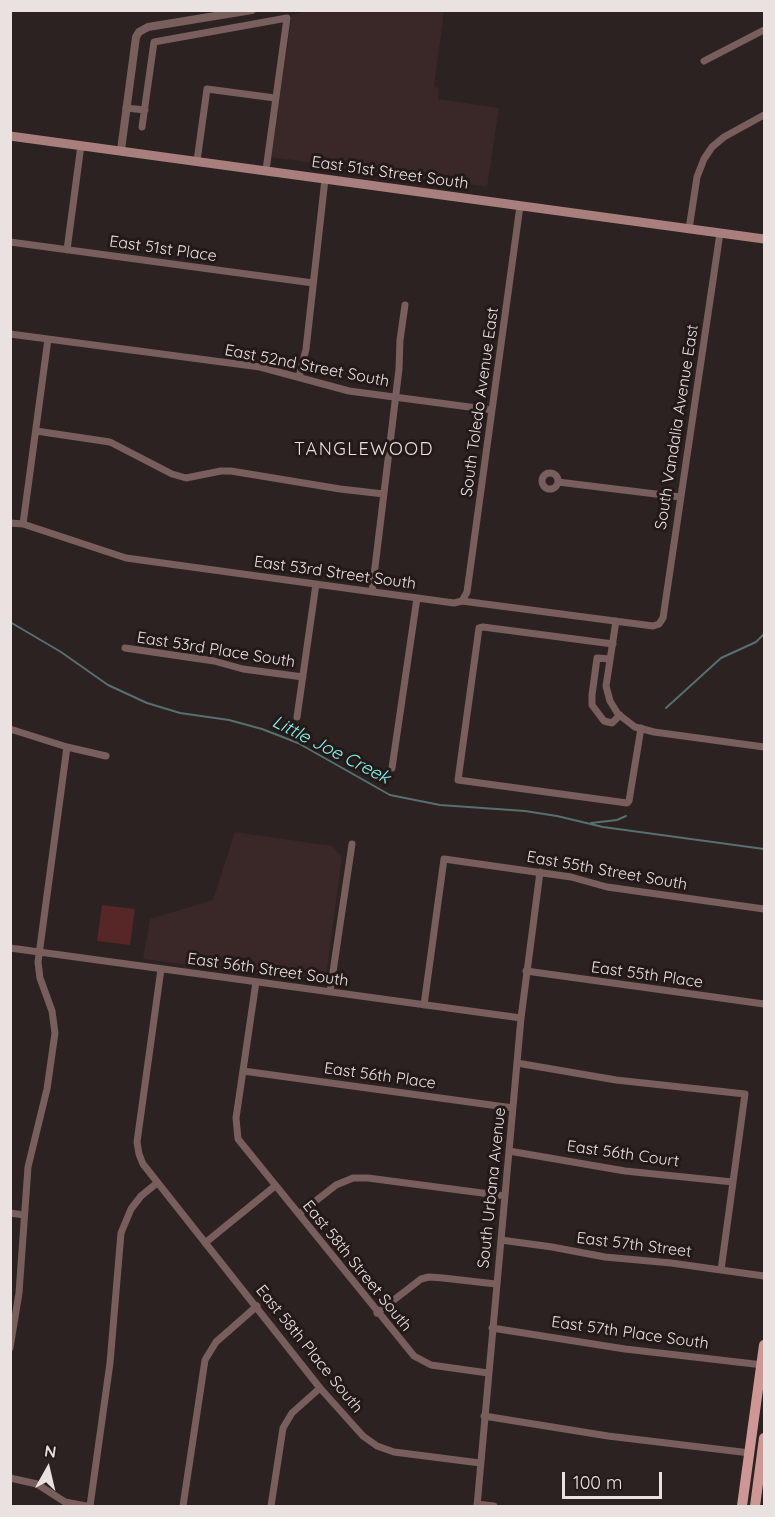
<!DOCTYPE html>
<html>
<head>
<meta charset="utf-8">
<style>
	body { margin:0 }
	#map { position:relative; width:775px; height:1517px; overflow:hidden; background:#2c2221; font-family:Quicksand,sans-serif }
	canvas { display:block }
	.frame { position:absolute; inset:0; border:12px solid #e9e2e1; pointer-events:none }
	.north { position:absolute; left:18px; top:1439px; width:60px; height:60px; -webkit-text-stroke:4px #231918; paint-order:stroke; rotate:8deg; font-size:16px; font-weight:700; line-height:24px; text-align:center; color:#e9e2e1 }
	.north::after { content:''; display:block; margin:auto; width:21px; height:27px; background:#e9e2e1; clip-path:polygon(50% 0,100% 100%,50% 72%,0 100%) }
	.scale { position:absolute; left:562px; top:1472px; width:100px; height:27px; box-sizing:border-box; border:3px solid #e9e2e1; border-top:0; padding-left:8px; font-size:18px; line-height:21px; white-space:nowrap; color:#e9e2e1; -webkit-text-stroke:4px #231918; paint-order:stroke }
</style>
</head>
<body>
<div id="map">
<canvas width="775" height="1517"></canvas>
<div class="frame"></div>
<div class="north">N</div>
<div class="scale">100 m</div>
</div>
<script>
const context = document.querySelector('canvas').getContext('2d');
context.lineJoin = 'round';
function fillPath(path, color) { context.fillStyle = color; context.fill(path, 'evenodd'); }
const toPath = rows => new Path2D(rows.map(r => 'M' + r).join(''));
function stroke(path, color, width, dash) { context.strokeStyle = color; context.lineWidth = width; context.lineCap = dash ? 'butt' : 'round'; context.setLineDash(dash || []); context.stroke(path); }
function label(font, color, halo, rows, align = 'center') {
  context.font = font + ' Quicksand,sans-serif'; context.lineWidth = 6; context.setLineDash([]); context.textBaseline = 'middle'; context.strokeStyle = halo; context.fillStyle = color; for (const [text, x, y, turn = 0] of rows) {
    context.save(); context.translate(x, y); context.rotate((+turn || 0) * Math.PI / 180); context.textAlign = isNaN(turn) ? turn : align; if (halo) context.strokeText(text, 0, 0); context.fillText(text, 0, 0); context.restore();
  }
}
fillPath(toPath([
	[310,11,444,11,434,87,439,88,438,99,499,108,487,187,271,157,292,15],
	[235,832,332,846,342,857,325,983,143,959,150,919,213,900]
]), '#392827');
fillPath(toPath([
	[102,905,135,909,130,945,97,941]
]), '#572626');
stroke(toPath([
	[10,622,61,652,108,685,147,703,180,713,229,720,262,729,298,743,390,795,440,805,525,811,557,816,603,827,764,849],
	[666,708,721,658,756,642,764,634],
	[591,823,617,820,626,816]
]), '#55706e', 2);
stroke(toPath([
	[704,61,764,30],
	[126,108,145,110],
	[142,127,154,42,287,18,266,170],
	[197,161,207,89,275,98],
	[689,229,697,177,704,159,712,147,724,137,764,115],
	[10,242,313,283],
	[67,250,81,145],
	[10,334,260,367,349,391,492,410],
	[299,377,306,349,325,179],
	[36,431,110,442,172,474,186,478,221,471,231,471,340,489,384,494],
	'542 481a8 8 0 1 1 16 0a8 8 0 1 1-16 0Z',
	[558,482,680,497],
	[10,523,23,524,126,558,454,603,462,601,653,626,659,624,663,618,720,233],
	[23,524,48,339],
	[372,592,399,369,400,340,405,305],
	[462,601,467,592,520,206],
	[616,621,606,686,610,701,618,714,635,727,654,732,764,747],
	[613,644,483,627,479,628,458,780,627,803,629,801,641,728],
	[125,648,214,661,243,669,303,677],
	[610,659,597,658,592,695,592,705,604,721,612,723,620,715],
	[297,717,316,584],
	[10,729,67,747,106,756],
	[392,768,417,598],
	[10,948,521,1018],
	[161,969,137,1142,139,1154,143,1164,320,1388,363,1436,377,1446,394,1452,480,1463],
	[526,971,764,1004],
	[256,982,236,1118,238,1139,414,1356,431,1365,488,1373],
	[330,992,352,844],
	[424,1005,444,859,571,877,607,887,764,909],
	[517,1063,616,1080,745,1094,721,1270],
	[243,1071,513,1108],
	[509,1151,625,1171,733,1182],
	[10,1213,24,1215],
	[299,1214,336,1185,353,1178,368,1178,505,1196],
	[501,1240,552,1247,605,1257,671,1263,764,1276],
	[205,1243,275,1186],
	[377,1313,421,1279,429,1277,443,1278,496,1284],
	[492,1328,625,1349,763,1365],
	[10,1348,19,1293,28,1167,47,1089,55,1033,52,1011,40,978,38,962,67,747],
	[484,1416,608,1436,750,1453],
	[10,1478,37,1484,65,1502,86,1506],
	[477,1504,494,1506],
	[90,1506,110,1363,121,1233,131,1209,141,1196,157,1183],
	[183,1506,205,1360,216,1342,257,1306],
	[271,1506,283,1428,292,1413,320,1388],
	[477,1506,521,1018,540,872]
]), '#785e5d', 7);
stroke(toPath([
	[121,150,136,37,139,32,148,27,252,10]
]), '#785e5d', 8);
stroke(toPath([
	[10,136,764,239]
]), '#a87f7c', 9);
stroke(toPath([
	[742,1506,764,1345],
	[755,1506,764,1438]
]), '#cc9794', 10);
label('16px', '#e9e2e1', '#231918', [
	["East 51st Street South",390,173,8],
	["East 51st Place",163,249,8],
	["East 52nd Street South",307,366,11],
	["South Toledo Avenue East",480,402,-82],
	["South Vandalia Avenue East",677,427,-81],
	["East 53rd Street South",335,573,8],
	["East 53rd Place South",216,650,9],
	["East 55th Street South",607,871,10],
	["East 56th Street South",268,970,8],
	["East 55th Place",647,975,8],
	["East 56th Place",380,1076,8],
	["East 56th Court",623,1154,8],
	["South Urbana Avenue",492,1188,-84],
	["East 57th Street",634,1245,7],
	["East 58th Street South",357,1266,51],
	["East 57th Place South",630,1333,8],
	["East 58th Place South",309,1349,51]
]);
context.letterSpacing = '1.5px';
label('18px', '#eedfde', '#231918', [
	["TANGLEWOOD",364,450]
]);
context.letterSpacing = '0px';
label('italic 18px', '#84f6ec', '#231918', [
	["Little Joe Creek",331,750,27]
]);
</script>
</body>
</html>
